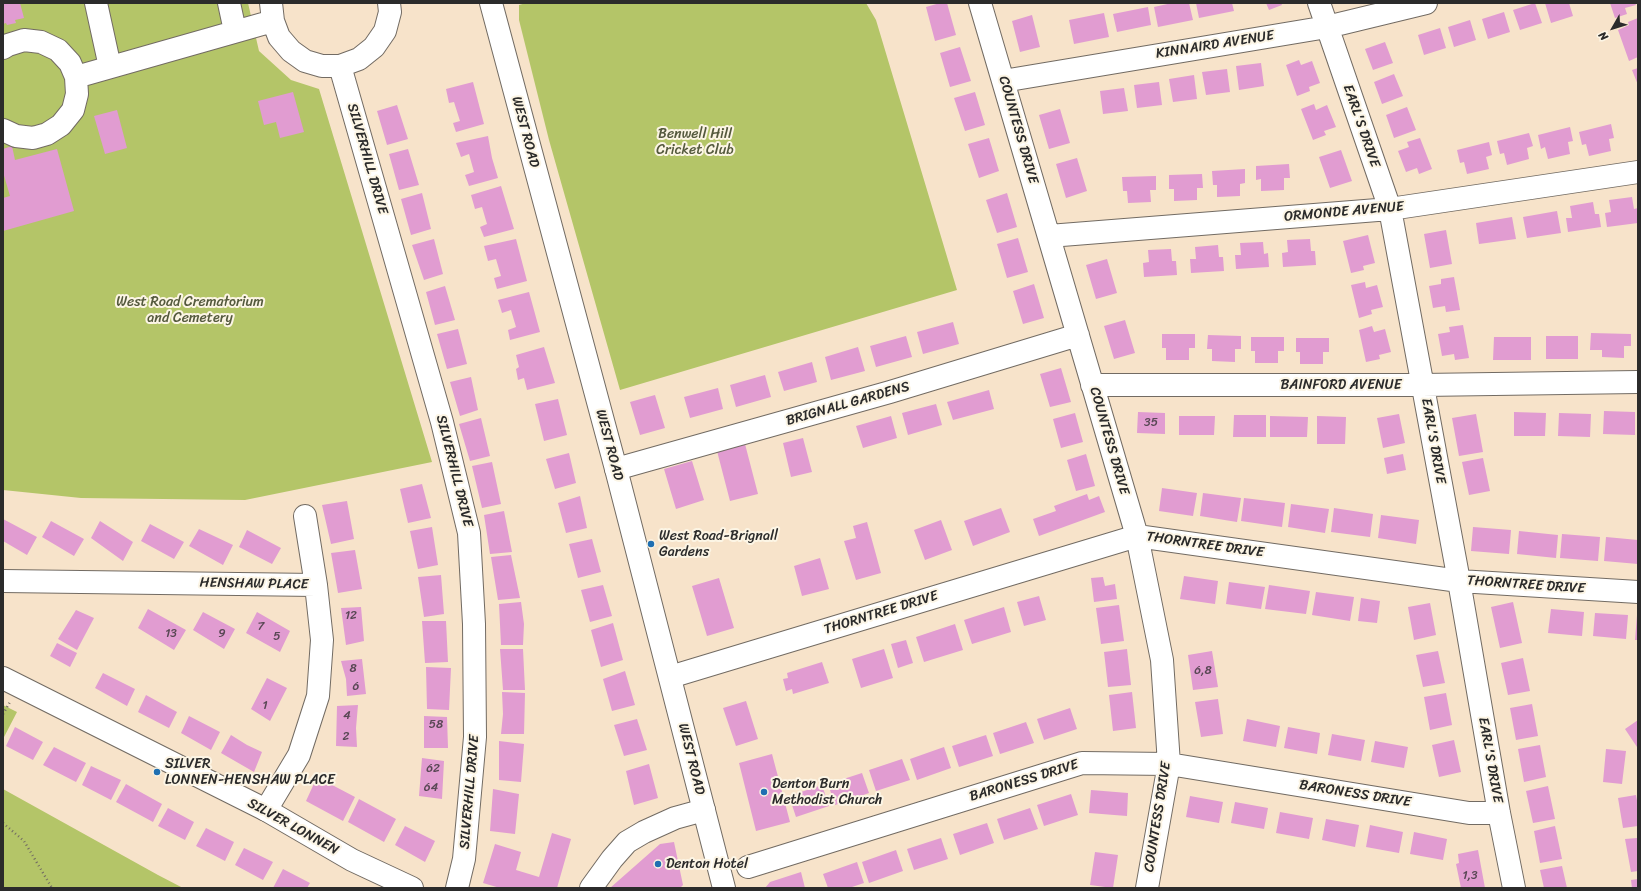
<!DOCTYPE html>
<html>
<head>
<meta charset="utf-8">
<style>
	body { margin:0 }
	#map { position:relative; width:1641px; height:891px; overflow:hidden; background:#f7e3ca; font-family:Sriracha,sans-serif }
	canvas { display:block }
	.frame { position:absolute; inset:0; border:4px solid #2b2b2b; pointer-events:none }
	.north { position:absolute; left:1593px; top:8px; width:40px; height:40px; -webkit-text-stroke:3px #fcf5e5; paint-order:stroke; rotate:231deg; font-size:11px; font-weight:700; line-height:16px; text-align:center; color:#2b2b2b }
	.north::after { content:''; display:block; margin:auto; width:14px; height:18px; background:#2b2b2b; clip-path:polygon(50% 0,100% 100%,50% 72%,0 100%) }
</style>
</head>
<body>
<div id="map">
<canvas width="1641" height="891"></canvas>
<div class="frame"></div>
<div class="north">N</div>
</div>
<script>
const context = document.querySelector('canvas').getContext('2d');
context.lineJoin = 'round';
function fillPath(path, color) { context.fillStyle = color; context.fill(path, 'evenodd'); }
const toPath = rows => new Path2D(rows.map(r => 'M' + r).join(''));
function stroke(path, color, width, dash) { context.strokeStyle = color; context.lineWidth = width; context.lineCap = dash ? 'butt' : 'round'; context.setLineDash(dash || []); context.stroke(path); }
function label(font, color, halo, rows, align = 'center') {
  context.font = font + ' Sriracha,sans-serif'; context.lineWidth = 4; context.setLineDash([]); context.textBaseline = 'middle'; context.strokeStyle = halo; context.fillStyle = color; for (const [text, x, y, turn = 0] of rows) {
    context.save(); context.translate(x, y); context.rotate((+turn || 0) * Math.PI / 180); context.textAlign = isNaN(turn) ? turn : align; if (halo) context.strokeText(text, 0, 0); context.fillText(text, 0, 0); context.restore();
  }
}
fillPath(toPath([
	[3,3,248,3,259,51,291,80,319,89,432,462,245,500,81,498,3,490],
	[526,3,866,3,876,20,957,290,620,390,549,140,519,20,519,5],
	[3,705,17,712,3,739],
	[3,789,158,875,183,888,3,888]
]), '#b4c568');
fillPath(toPath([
	[3,3,20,3,24,18,15,20,16,23,7,25,6,23,3,24],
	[940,3,947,3,956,35,935,41,926,7],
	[1172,3,1189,3,1193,20,1158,27,1154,7],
	[1196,3,1232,3,1234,11,1199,18],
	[1266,3,1281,3,1282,5,1269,10],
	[1535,3,1542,23,1520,30,1513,10],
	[1545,3,1569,3,1573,16,1551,23],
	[1610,3,1635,3,1636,5,1625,8,1627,14,1615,18],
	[1148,7,1151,25,1117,32,1113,14],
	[1504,12,1510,32,1488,39,1482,19],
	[1104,13,1109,37,1074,44,1069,20],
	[1032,15,1040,47,1020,52,1012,21],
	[1638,18,1638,57,1629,61,1618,30,1629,25,1628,22],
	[1470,20,1476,40,1454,47,1448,27],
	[1440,28,1446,48,1424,55,1418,35],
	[1385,42,1393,63,1373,70,1365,49],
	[960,47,971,81,950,87,940,53],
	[1299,60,1301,65,1312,61,1320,83,1309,87,1310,91,1297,96,1286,65],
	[1261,63,1264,86,1239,90,1236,66],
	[1638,68,1638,85,1632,70],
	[1227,69,1230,92,1206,95,1202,72],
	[1394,74,1403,96,1382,104,1374,82],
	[1194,75,1197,99,1173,102,1169,79],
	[473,82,484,124,456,132,453,123,460,121,454,102,449,103,446,89],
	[1159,82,1162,105,1137,108,1134,85],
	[1124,88,1128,111,1103,114,1100,91],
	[293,92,304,132,280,138,276,122,264,125,258,101],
	[975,92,985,125,965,131,954,98],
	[1314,104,1316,110,1327,105,1336,127,1324,131,1326,135,1313,140,1301,109],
	[397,105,408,139,387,145,377,111],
	[1407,107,1416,130,1394,138,1386,115],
	[1060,109,1070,143,1049,149,1039,115],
	[117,110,127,148,105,154,94,116],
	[1611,124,1614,138,1609,139,1611,151,1589,156,1586,144,1582,145,1579,132],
	[1570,127,1573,141,1568,142,1570,154,1548,159,1545,147,1541,149,1538,135],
	[1529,133,1533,146,1527,148,1529,159,1507,165,1504,153,1500,154,1497,141],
	[488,136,492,158,498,178,469,186,465,175,474,172,469,154,461,157,456,143],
	[989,138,999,171,979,178,968,144],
	[1420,138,1432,169,1419,174,1417,168,1406,172,1398,151,1409,147,1407,142],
	[1489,142,1492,155,1486,157,1489,169,1467,174,1464,162,1460,163,1457,150],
	[12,146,15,160,57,149,74,211,3,231,3,198,10,196,3,172,3,149],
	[408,149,419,185,399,190,389,154],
	[1341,150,1352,181,1330,188,1319,157],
	[1077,158,1087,191,1066,198,1056,164],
	[1289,164,1290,178,1284,178,1284,190,1261,191,1261,179,1256,180,1256,166],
	[1245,169,1245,183,1240,184,1240,196,1217,197,1217,185,1213,185,1212,171],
	[1202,174,1203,188,1197,188,1197,200,1174,201,1174,189,1169,189,1169,175],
	[1156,176,1156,190,1150,190,1151,202,1128,203,1127,191,1123,191,1122,177],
	[501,186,514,229,484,237,480,227,487,224,482,207,475,209,471,195],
	[422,193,431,229,411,235,401,199],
	[1007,193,1017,227,997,233,986,200],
	[1632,197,1634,209,1638,208,1638,223,1607,227,1605,213,1611,212,1609,200],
	[1593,202,1595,214,1599,214,1601,227,1568,232,1566,218,1572,218,1570,206],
	[1557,211,1561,233,1527,238,1523,217],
	[1512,217,1516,239,1479,244,1476,223],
	[1446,230,1452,264,1430,268,1424,234],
	[1368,235,1375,263,1363,266,1364,270,1351,273,1343,241],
	[1018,238,1028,272,1007,278,997,244],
	[434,239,443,274,424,280,412,245],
	[516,239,527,281,497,289,494,278,501,276,496,259,488,261,484,246],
	[1310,239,1311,251,1315,251,1316,265,1283,267,1282,253,1288,252,1287,240],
	[1263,242,1264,254,1268,253,1269,267,1236,269,1235,255,1241,255,1240,243],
	[1218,245,1219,257,1223,257,1224,271,1191,273,1190,259,1196,259,1195,247],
	[1171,249,1172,261,1176,261,1177,275,1144,277,1143,263,1149,262,1148,250],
	[1107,259,1117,293,1096,299,1086,265],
	[1454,277,1460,310,1446,312,1445,306,1433,308,1429,286,1441,284,1441,279],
	[1365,282,1366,288,1377,285,1383,307,1371,310,1372,314,1359,318,1351,285],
	[1034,284,1044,318,1023,324,1013,291],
	[445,286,455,320,435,325,426,292],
	[529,292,540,332,510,340,508,330,516,327,511,310,502,313,498,300],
	[1125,320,1135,353,1114,359,1104,326],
	[953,322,959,344,923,354,917,332],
	[1463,325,1469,358,1455,360,1454,354,1442,356,1438,334,1450,332,1449,327],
	[1372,326,1374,332,1385,329,1391,352,1379,355,1380,359,1366,362,1359,330],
	[458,329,467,364,447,369,437,334],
	[1591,333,1631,334,1631,346,1624,346,1624,358,1602,357,1602,350,1590,350],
	[1162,334,1195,334,1195,348,1189,348,1189,360,1166,360,1166,348,1162,348],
	[1208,335,1241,336,1241,349,1235,349,1235,362,1212,361,1212,349,1207,349],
	[906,336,912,357,876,367,870,346],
	[1546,336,1578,336,1578,359,1546,359],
	[1251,337,1284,337,1284,351,1278,351,1278,363,1255,363,1255,351,1251,351],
	[1494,337,1531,337,1531,360,1493,360],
	[1296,338,1329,338,1329,352,1323,352,1323,364,1300,364,1300,352,1296,352],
	[544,347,555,383,527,390,524,378,518,380,516,369,519,367,516,355],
	[858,347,865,371,831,380,825,357],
	[812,362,817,382,784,391,778,372],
	[1061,368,1071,402,1050,407,1040,374],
	[765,375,771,397,736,407,730,385],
	[471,377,478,410,460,416,450,382],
	[718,388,723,409,690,418,684,397],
	[989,390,994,409,953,420,947,402],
	[655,395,665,428,640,435,630,402],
	[558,399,567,435,544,441,535,404],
	[936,404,942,425,908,435,902,413],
	[1604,411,1635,412,1635,435,1603,434],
	[1138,412,1165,413,1165,434,1137,433],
	[1514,412,1546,413,1545,436,1514,436],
	[1075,413,1083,442,1061,448,1053,419],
	[1559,413,1591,414,1590,437,1558,436],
	[1399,414,1405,443,1383,448,1377,418],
	[1476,414,1483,452,1459,456,1452,418],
	[1234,415,1266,415,1266,437,1233,437],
	[891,416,897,438,863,448,856,426],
	[1179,416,1215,416,1214,435,1179,435],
	[1270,416,1308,417,1307,437,1270,437],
	[1317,416,1346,417,1345,444,1317,444],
	[481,418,490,456,470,461,459,424],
	[803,438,812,472,791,477,783,443],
	[745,444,758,494,730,501,717,451],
	[569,453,576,483,555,489,546,459],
	[1086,454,1095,486,1076,491,1067,460],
	[1403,454,1406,470,1387,474,1384,458],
	[1483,458,1490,491,1469,495,1462,462],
	[692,461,704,500,676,509,664,469],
	[492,462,501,504,482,508,472,466],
	[422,484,431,518,408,523,400,489],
	[1162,488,1197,493,1193,516,1159,511],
	[1203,493,1241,498,1237,522,1200,516],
	[1087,494,1089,500,1099,496,1105,512,1039,536,1033,519,1056,511,1054,506],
	[580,496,587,528,566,533,558,503],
	[1244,498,1285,503,1282,527,1241,521],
	[347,501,354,539,331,544,322,505],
	[1291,504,1329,509,1325,533,1288,527],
	[1001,508,1010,532,973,546,964,521],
	[1334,508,1373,514,1370,537,1331,532],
	[504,511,512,552,490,554,484,515],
	[1381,515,1419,520,1416,544,1378,538],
	[3,519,37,537,27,555,3,541],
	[941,520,952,550,925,560,914,530],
	[51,521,84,539,74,556,42,537],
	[100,521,133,542,123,561,91,538],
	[867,522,881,573,856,580,844,541,856,538,853,526],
	[150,524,184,542,174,559,141,541],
	[432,527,438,565,418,569,410,531],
	[1473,527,1511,530,1509,554,1471,551],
	[199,529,233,545,223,565,189,546],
	[247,530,281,548,272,564,239,547],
	[1519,531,1558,535,1556,558,1517,554],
	[1562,534,1600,537,1598,561,1560,558],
	[1606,537,1638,540,1638,564,1604,561],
	[592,539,601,572,578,578,569,544],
	[355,550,362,589,338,593,331,553],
	[511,555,520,598,498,600,491,557],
	[820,558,829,589,802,596,794,566],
	[441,575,444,614,424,617,418,577],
	[1184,576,1218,581,1215,604,1180,599],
	[1103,577,1105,586,1115,584,1117,599,1094,602,1091,578],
	[719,578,734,628,707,636,692,586],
	[1229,582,1265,587,1261,609,1226,604],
	[603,585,612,616,590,622,581,590],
	[1269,585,1310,591,1306,614,1265,609],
	[1316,592,1354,597,1350,621,1312,615],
	[1039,596,1046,620,1024,626,1017,602],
	[1361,598,1380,601,1377,623,1358,621],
	[521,602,524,624,523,645,501,645,499,604],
	[1513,602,1522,643,1500,648,1491,607],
	[1430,603,1436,635,1414,640,1408,607],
	[1119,605,1124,641,1101,644,1096,608],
	[361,607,364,641,346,645,341,608],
	[1004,607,1011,632,972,644,964,620],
	[148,609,186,630,174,650,138,628],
	[1551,609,1584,612,1582,636,1548,633],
	[76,610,94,618,77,650,58,639],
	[203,612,235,629,224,649,193,630],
	[257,612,290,631,280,652,246,633],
	[1595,613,1628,615,1626,639,1593,636],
	[1637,615,1638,615,1638,640,1635,640],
	[422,621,446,621,448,662,425,663],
	[613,623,623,660,601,667,591,630],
	[955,624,963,650,924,662,916,637],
	[906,640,913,663,898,668,891,644],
	[57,643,77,653,70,667,50,656],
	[500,649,523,649,525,690,503,690],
	[884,649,893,678,861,688,852,659],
	[1127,649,1131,685,1108,687,1104,652],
	[1212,651,1218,687,1193,690,1188,655],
	[1438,651,1445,683,1423,687,1416,655],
	[1523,658,1530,691,1508,695,1501,663],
	[362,659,366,694,347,696,346,679,341,661],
	[822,662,829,683,793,694,792,689,786,691,783,679,788,678,787,673],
	[426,667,451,668,449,710,427,709],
	[625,671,635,705,612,711,603,679],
	[103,673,135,689,127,706,95,688],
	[267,678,287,688,270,721,251,709],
	[502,692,525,693,524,734,501,734,503,714],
	[1132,692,1136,728,1113,731,1109,695],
	[1446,693,1452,725,1430,730,1424,697],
	[146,695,177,712,169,728,138,712],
	[1218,699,1223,734,1201,737,1195,702],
	[746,701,758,739,736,746,723,708],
	[1532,704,1538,736,1516,740,1510,708],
	[358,705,356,728,357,747,336,746,337,706],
	[1070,708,1077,729,1044,740,1037,719],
	[189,716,220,732,211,750,181,733],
	[424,716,447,717,448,748,424,748],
	[637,719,647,750,624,756,614,725],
	[1247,719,1280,726,1276,747,1243,741],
	[1638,720,1638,746,1637,747,1625,729],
	[1026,722,1034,743,1000,754,993,733],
	[15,727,43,742,33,760,6,746],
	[1288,727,1320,733,1317,754,1284,748],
	[1332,734,1365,740,1361,761,1328,755],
	[231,735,247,745,262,752,254,772,221,753],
	[986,735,993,756,959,767,952,746],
	[1454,740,1461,772,1439,777,1432,745],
	[499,741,524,744,521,782,499,780],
	[1375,741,1408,747,1404,768,1371,762],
	[1540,745,1546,777,1524,782,1518,749],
	[54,747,86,763,76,782,43,765],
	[944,747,951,768,917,780,910,759],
	[1606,749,1626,751,1622,784,1603,782],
	[772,754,790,822,756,831,739,763],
	[422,758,444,761,442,799,419,796],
	[902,759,910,780,876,791,869,770],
	[649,764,658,798,634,805,626,771],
	[91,766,121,780,111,800,82,785],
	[862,773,869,793,835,805,828,784],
	[317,777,355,797,343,821,306,801],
	[126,784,162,804,153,822,116,802],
	[822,785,829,806,796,817,789,796],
	[1548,786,1555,819,1533,823,1526,791],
	[493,789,519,794,515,834,490,831],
	[1091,790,1128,793,1127,816,1089,813],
	[1071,794,1078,815,1044,826,1037,805],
	[1636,795,1638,806,1638,826,1623,828,1618,798],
	[1190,796,1223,802,1219,823,1186,817],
	[359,799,396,819,384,842,348,822],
	[1235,802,1268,808,1264,829,1231,823],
	[168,808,194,822,185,840,158,826],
	[1030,808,1038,829,1004,840,997,819],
	[1280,812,1313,818,1309,839,1276,833],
	[1326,819,1359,825,1355,847,1322,840],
	[987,823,994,843,960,855,953,834],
	[1370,825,1403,832,1399,853,1366,847],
	[405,826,435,841,425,862,395,845],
	[1555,826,1562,859,1540,863,1534,831],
	[206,828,234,842,225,861,196,846],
	[1414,832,1447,839,1443,860,1410,854],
	[552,833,571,839,557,888,500,888,483,883,495,844,521,852,516,870,539,877],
	[941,838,948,859,914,870,907,849],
	[1637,838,1638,871,1631,872,1625,839],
	[674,842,683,885,680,888,610,888,660,844],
	[244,848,273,862,263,880,235,865],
	[896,850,903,871,869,883,862,862],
	[1478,850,1485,888,1461,888,1456,864,1459,863,1458,854],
	[1095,852,1118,855,1113,888,1090,885],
	[857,862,864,883,849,888,828,888,823,874],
	[1562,866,1567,888,1544,888,1540,870],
	[283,869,310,883,307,888,273,888],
	[801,872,805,888,765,888,770,882],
	[1638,879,1638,888,1632,888,1631,880]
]), '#e19cd1');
const minor = toPath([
	[96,3,110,67],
	[229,3,235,31],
	[271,3,273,21,279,37,291,51,305,61,322,66,340,66,359,59,374,47,385,31,390,12,389,3],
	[980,3,1137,536,1162,660,1169,764,1147,888],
	[1319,3,1390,209,1459,581,1499,813,1514,888],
	[3,48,8,45,24,40,41,42,58,50,70,63,76,77,77,94,73,110,61,125,47,134,33,138,16,136,3,130],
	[340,66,442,422,469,533,474,624,475,737,464,859,457,888],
	[76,77,273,21],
	[1003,81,1327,27,1426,3],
	[1049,236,1390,209,1638,172],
	[1092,385,1422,385,1638,382],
	[616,469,890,392,1078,335],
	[3,581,316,585],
	[670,677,1137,536,1459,581,1638,592],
	[266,810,299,755,318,696,322,640,316,585,305,516],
	[748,867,1082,763,1169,764,1469,813,1499,813],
	[591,888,612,859,627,842,644,832,675,818,704,810]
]);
const major = toPath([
	[491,3,616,469,724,888],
	[3,678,266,810,352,860,412,888]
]);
stroke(minor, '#726b63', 24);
stroke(major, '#726b63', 24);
stroke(toPath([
	[3,714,10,702],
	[3,823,24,841,52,888]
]), '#726b63', 2.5, [1, 3]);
stroke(minor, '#fff', 22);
stroke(major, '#fff', 22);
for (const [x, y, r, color] of [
	[651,544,4,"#1f6fb2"],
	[157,772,4,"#1f6fb2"],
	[764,792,4,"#1f6fb2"],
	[658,864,4,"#1f6fb2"]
]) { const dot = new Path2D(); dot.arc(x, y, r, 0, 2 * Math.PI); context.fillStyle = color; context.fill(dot); stroke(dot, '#fcf5e5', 1.5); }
label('12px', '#584754', null, [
	["35",1151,423],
	["12",351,616],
	["7",261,627],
	["13",171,634],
	["9",222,634],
	["5",277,637],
	["8",353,669],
	["6,8",1203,671],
	["6",356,687],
	["1",265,706],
	["4",347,716],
	["58",436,725],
	["2",346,737],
	["62",433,769],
	["64",431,788],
	["1,3",1470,876]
]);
label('14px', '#2b2b2b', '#fcf5e5', [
	["KINNAIRD AVENUE",1215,45,-9],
	["EARL'S DRIVE",1361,126,71],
	["COUNTESS DRIVE",1018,130,74],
	["WEST ROAD",525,132,75],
	["SILVERHILL DRIVE",367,159,74],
	["ORMONDE AVENUE",1344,212,-5],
	["BAINFORD AVENUE",1341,385],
	["BRIGNALL GARDENS",848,404,-16],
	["COUNTESS DRIVE",1109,441,74],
	["EARL'S DRIVE",1433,441,80],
	["WEST ROAD",609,445,75],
	["SILVERHILL DRIVE",454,471,76],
	["THORNTREE DRIVE",1205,545,8],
	["HENSHAW PLACE",254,584,1],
	["THORNTREE DRIVE",1526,585,4],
	["THORNTREE DRIVE",881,613,-17],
	["WEST ROAD",691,759,76],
	["EARL'S DRIVE",1490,760,80],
	["BARONESS DRIVE",1024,781,-17],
	["SILVERHILL DRIVE",470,792,-85],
	["BARONESS DRIVE",1355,794,9],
	["COUNTESS DRIVE",1158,817,-81],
	["SILVER LONNEN",293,827,29]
]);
label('14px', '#54593d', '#fcf5e5', [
	["Benwell Hill",695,134],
	["Cricket Club",695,150],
	["West Road Crematorium",190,302],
	["and Cemetery",190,318]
]);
label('14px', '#2b2b2b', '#fcf5e5', [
	["West Road-Brignall",659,536],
	["Gardens",659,552],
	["SILVER",165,764],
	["LONNEN-HENSHAW PLACE",165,780],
	["Denton Burn",772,784],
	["Methodist Church",772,800],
	["Denton Hotel",666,864]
], 'left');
</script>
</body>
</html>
